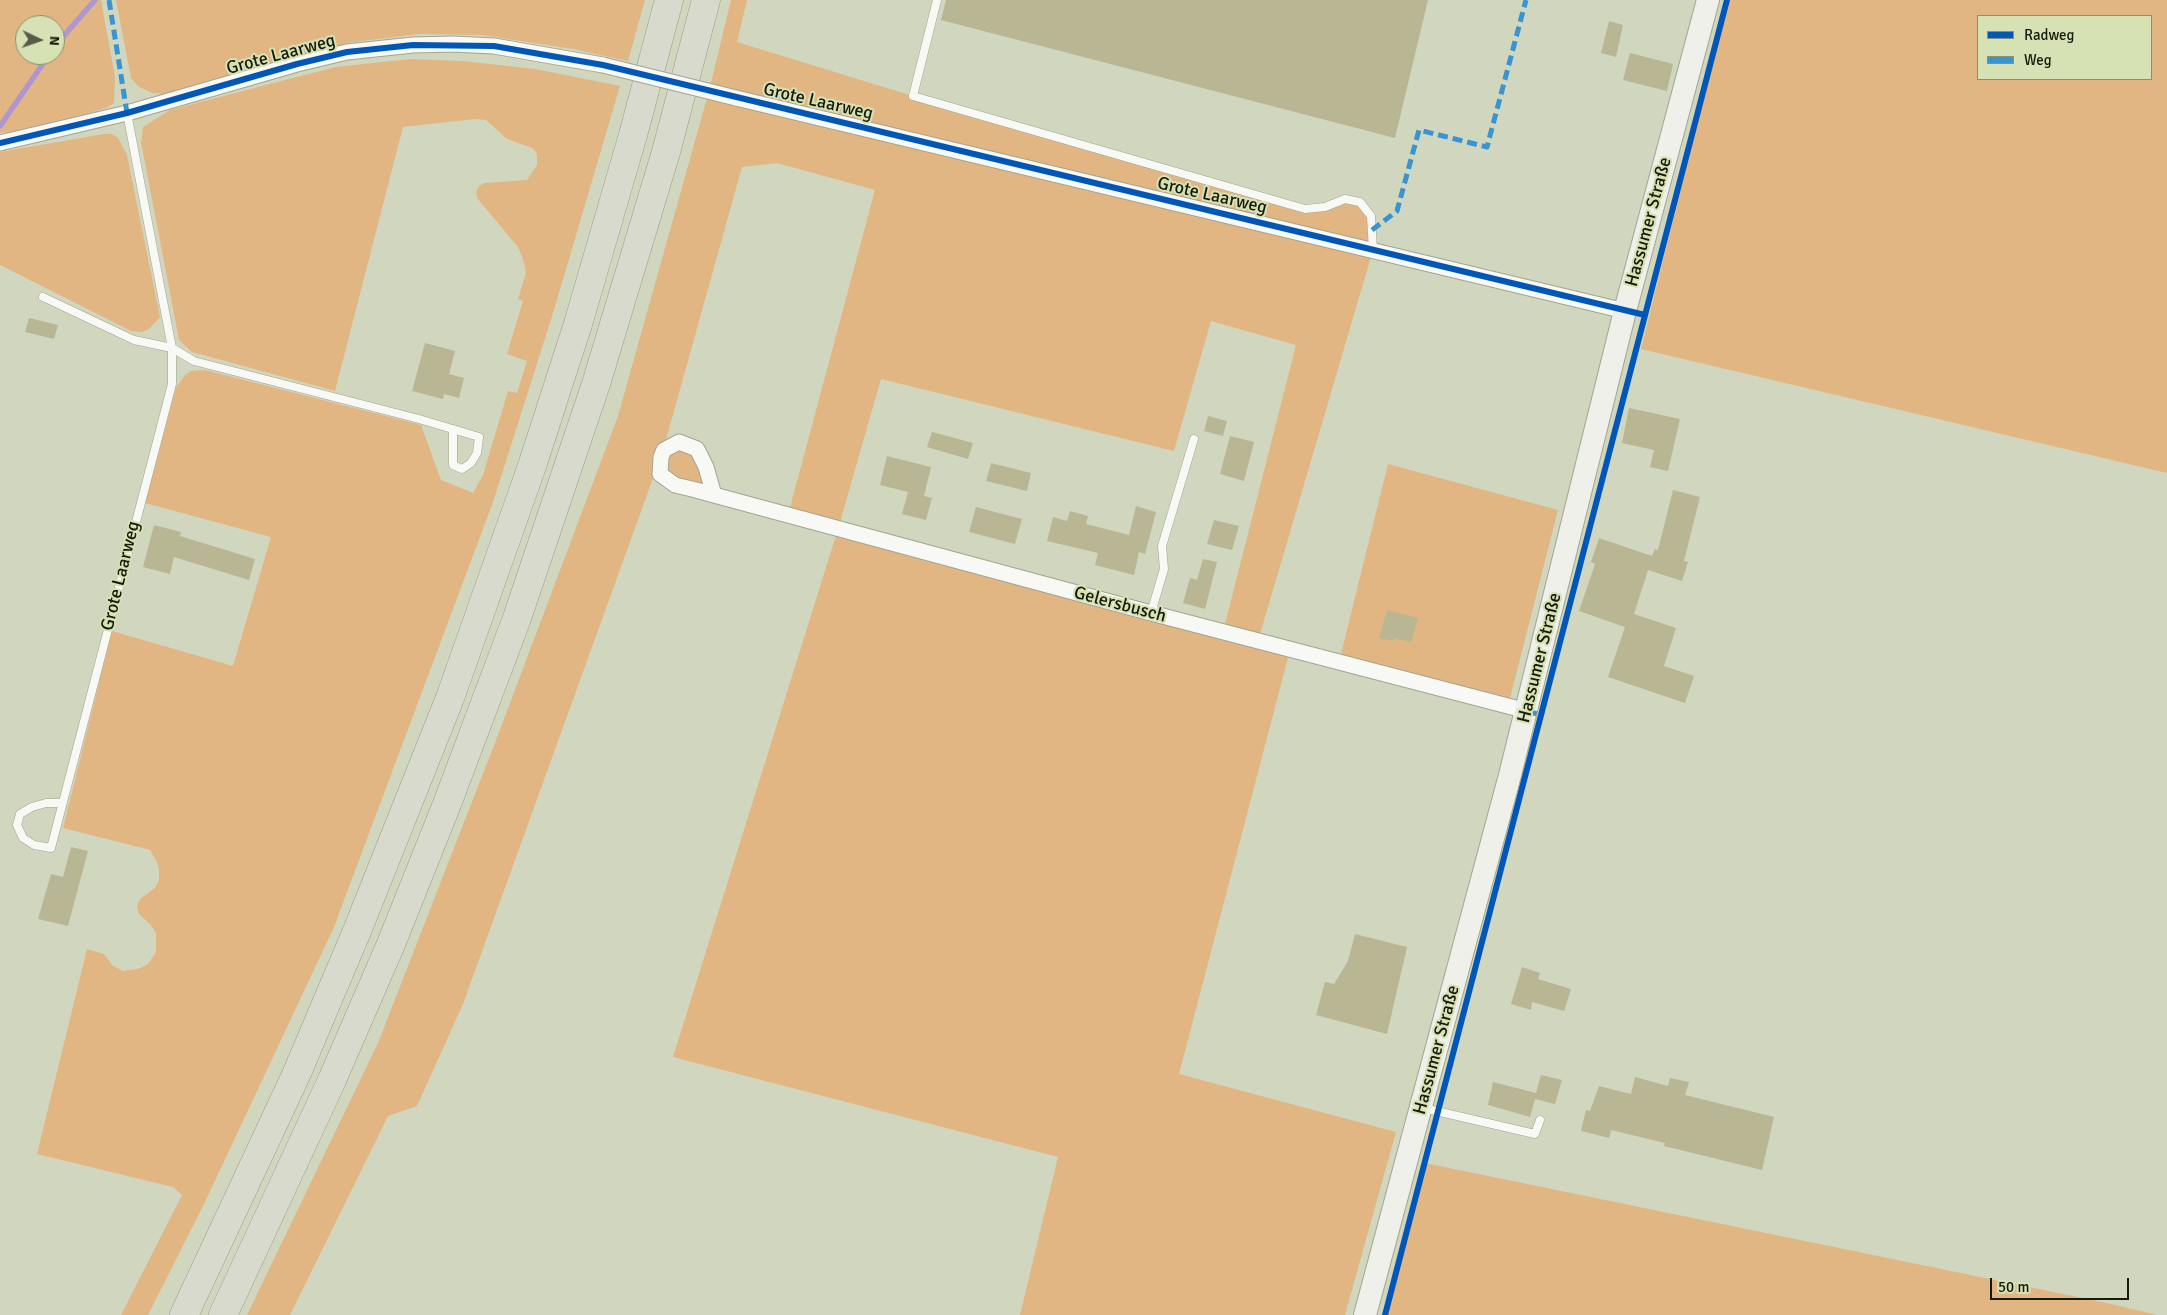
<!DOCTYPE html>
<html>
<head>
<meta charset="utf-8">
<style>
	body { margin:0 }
	#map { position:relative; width:2167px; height:1315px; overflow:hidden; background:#d1d6be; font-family:Signika,sans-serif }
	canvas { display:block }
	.legend { position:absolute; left:1977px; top:15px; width:175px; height:65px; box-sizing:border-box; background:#d6e1b4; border:1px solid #899170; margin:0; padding:6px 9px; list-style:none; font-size:15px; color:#161a09 }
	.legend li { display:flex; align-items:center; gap:10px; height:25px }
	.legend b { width:25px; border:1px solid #899170 }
	.north { position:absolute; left:15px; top:15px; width:50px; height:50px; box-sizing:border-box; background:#d6e1b4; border:1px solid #899170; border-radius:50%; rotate:93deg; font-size:14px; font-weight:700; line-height:20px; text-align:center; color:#161a09 }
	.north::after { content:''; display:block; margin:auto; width:18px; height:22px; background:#575c48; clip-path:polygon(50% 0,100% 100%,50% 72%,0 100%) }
	.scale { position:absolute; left:1990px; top:1278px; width:139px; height:22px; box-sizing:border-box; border:2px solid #161a09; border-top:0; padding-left:6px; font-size:15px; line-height:18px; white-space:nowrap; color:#161a09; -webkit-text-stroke:4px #d6e1b4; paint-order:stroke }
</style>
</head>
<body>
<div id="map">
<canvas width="2167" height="1315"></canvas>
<ul class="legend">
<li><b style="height:6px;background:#0057b8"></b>Radweg</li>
<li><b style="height:6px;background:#3994d2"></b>Weg</li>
</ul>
<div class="north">N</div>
<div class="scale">50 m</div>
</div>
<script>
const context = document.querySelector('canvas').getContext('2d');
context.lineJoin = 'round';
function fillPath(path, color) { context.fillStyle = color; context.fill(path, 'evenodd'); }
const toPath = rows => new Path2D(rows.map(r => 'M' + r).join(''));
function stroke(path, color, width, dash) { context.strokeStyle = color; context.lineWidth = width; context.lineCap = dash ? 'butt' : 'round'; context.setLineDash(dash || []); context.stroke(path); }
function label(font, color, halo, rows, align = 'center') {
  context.font = font + ' Signika,sans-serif'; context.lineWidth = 4; context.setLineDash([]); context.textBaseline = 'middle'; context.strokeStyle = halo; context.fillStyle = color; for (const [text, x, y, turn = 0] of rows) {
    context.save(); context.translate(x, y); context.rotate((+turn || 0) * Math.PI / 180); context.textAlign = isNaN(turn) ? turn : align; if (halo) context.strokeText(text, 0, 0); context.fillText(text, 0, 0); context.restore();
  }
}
fillPath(toPath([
	[0,0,101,0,115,77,114,103,106,108,86,114,25,130,0,133],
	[25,25,55,25,55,55,25,55],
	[116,0,645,0,628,61,573,49,482,35,420,34,353,42,294,56,168,94,152,93,139,87,131,78],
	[731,0,747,0,737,42,913,96,1304,209,1345,199,1360,202,1371,216,1373,250,1258,641,1290,650,1179,1074,1396,1132,1345,1315,1020,1315,1058,1157,673,1057,838,529,788,515,875,190,777,163,742,167,662,454,664,450,697,449,714,495,675,485,660,459,463,1004,417,1106,388,1116,290,1315,247,1315,378,1043,498,735,618,416,709,91],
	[1211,321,1296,345,1223,632,838,529,881,379,1174,451],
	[1728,0,2167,0,2167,473,1641,349],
	[1978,16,2151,16,2151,79,1978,79],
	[410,59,462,61,535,69,620,86,554,310,493,502,334,927,205,1202,148,1315,121,1315,182,1195,173,1187,37,1154,87,949,104,954,113,966,123,971,138,969,148,964,156,952,156,933,150,924,139,914,137,906,140,899,155,888,159,880,159,870,157,862,150,850,63,828,112,631,233,666,271,537,145,503,176,388,185,375,191,371,205,370,421,425,441,480,473,493,483,475,508,391,517,393,527,361,507,354,523,301,518,299,526,273,523,259,518,247,477,198,476,192,479,186,485,183,527,180,537,165,537,156,536,152,532,148,507,139,486,120,475,119,403,127,335,391,192,352,179,340,141,142,143,127,170,110,258,87,336,67],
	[104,134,112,134,118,138,127,155,160,317,149,329,142,332,131,331,0,265,0,152],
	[1388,464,1558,510,1508,706,1339,662],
	[1425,1163,2107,1303,2157,1315,1385,1315]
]), '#e2b683');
stroke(toPath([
	[55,46,95,0],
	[0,126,49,55]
]), '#ae96d3', 5.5);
fillPath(toPath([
	[946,0,1428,0,1395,138,941,20],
	[1609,21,1623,25,1616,57,1601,53],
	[1630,53,1673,64,1667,91,1623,80],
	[29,318,58,325,54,339,25,332],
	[425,343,455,351,449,374,464,378,459,398,444,394,443,399,412,391],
	[1629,408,1680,419,1668,471,1650,467,1654,450,1622,443],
	[1208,416,1227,421,1223,436,1204,431],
	[932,432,973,443,968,459,927,447],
	[1230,436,1254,442,1244,481,1220,474],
	[887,456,931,467,924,496,932,498,926,520,902,514,908,492,880,485],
	[991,463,1031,473,1027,491,986,481],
	[1673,490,1700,497,1684,561,1688,562,1682,581,1648,570,1634,614,1676,628,1664,666,1694,676,1685,703,1608,677,1625,627,1579,611,1595,564,1591,562,1599,538,1652,556,1655,549,1658,550],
	[1136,506,1156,512,1145,554,1139,552,1134,575,1095,565,1098,553,1047,541,1053,517,1067,521,1070,511,1088,516,1086,524,1129,535],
	[976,507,1022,519,1015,544,969,532],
	[1214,520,1239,526,1232,550,1207,544],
	[154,525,181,532,180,536,255,559,249,580,174,557,170,574,143,567],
	[1203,559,1217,562,1205,609,1183,603,1190,578,1197,580],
	[1387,610,1418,618,1411,642,1394,638,1393,641,1379,638],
	[71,847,88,851,68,926,38,919,51,874,63,877],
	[1355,934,1407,947,1387,1034,1316,1015,1325,982,1334,984,1348,961],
	[1522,967,1540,973,1538,979,1571,989,1564,1011,1532,1002,1531,1010,1511,1004],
	[1541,1075,1562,1080,1555,1104,1535,1099,1530,1117,1488,1105,1493,1082,1536,1093],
	[1635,1077,1668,1086,1670,1078,1689,1082,1685,1095,1774,1117,1762,1170,1664,1146,1665,1143,1611,1130,1609,1138,1581,1131,1586,1110,1590,1111,1599,1086,1631,1094]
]), '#b9b793');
const lane = toPath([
	[937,0,913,96,1305,209,1325,207,1345,199,1360,202,1371,216,1373,250],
	[43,297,134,340,172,348,194,361,419,419,479,437,477,453,471,463,462,469,453,465,453,429],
	[1151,613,1164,569,1162,546,1194,439],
	[62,803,46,803,32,807,20,814,17,825,23,838,34,845,51,848,172,384,172,348,127,113],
	[1423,1108,1535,1134,1540,1120]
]);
const street = toPath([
	[736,98,1625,311],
	[0,143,127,113,297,64,347,52,413,45,453,44,494,46,603,65],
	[714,495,706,467,697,449,679,442,664,450,661,457,660,474,675,485,696,490,714,495,788,515,1151,613,1527,711]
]);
const secondary = toPath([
	[1365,1315,1510,775,1625,311,1708,0]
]);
const highway = toPath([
	[184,1315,296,1075,357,931,450,698,532,466,578,324,633,135,669,0],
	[223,1315,332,1080,391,944,447,804,517,618,596,384,666,152,706,0]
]);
stroke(lane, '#a1a592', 9);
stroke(street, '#a1a592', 17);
stroke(secondary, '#a1a592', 24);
stroke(highway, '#9b9f8a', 29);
stroke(lane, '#f8f9f5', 8);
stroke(street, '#f8f9f5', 15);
stroke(secondary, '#eef0e9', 22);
stroke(highway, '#d7dacd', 28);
const streetBridge = toPath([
	[603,65,736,98]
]);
stroke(streetBridge, '#a1a592', 17, []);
stroke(streetBridge, '#f8f9f5', 15);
stroke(toPath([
	[109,0,127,113],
	[1372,230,1397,211,1419,130,1487,147,1526,0],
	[1527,711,1541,715]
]), '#3994d2', 5, [10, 5]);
stroke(toPath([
	[0,143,127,113,297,64,347,52,413,45,494,46,603,65,1645,315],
	[1385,1315,1727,0]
]), '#0057b8', 6);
label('18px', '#161a09', '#d6e1b4', [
	["Grote Laarweg",281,55,-15],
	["Grote Laarweg",818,102,13],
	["Grote Laarweg",1212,196,13],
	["Hassumer Straße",1649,222,-75],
	["Grote Laarweg",121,576,-76],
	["Gelersbusch",1120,605,15],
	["Hassumer Straße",1540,658,-76],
	["Hassumer Straße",1437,1050,-75]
]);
</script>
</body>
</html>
